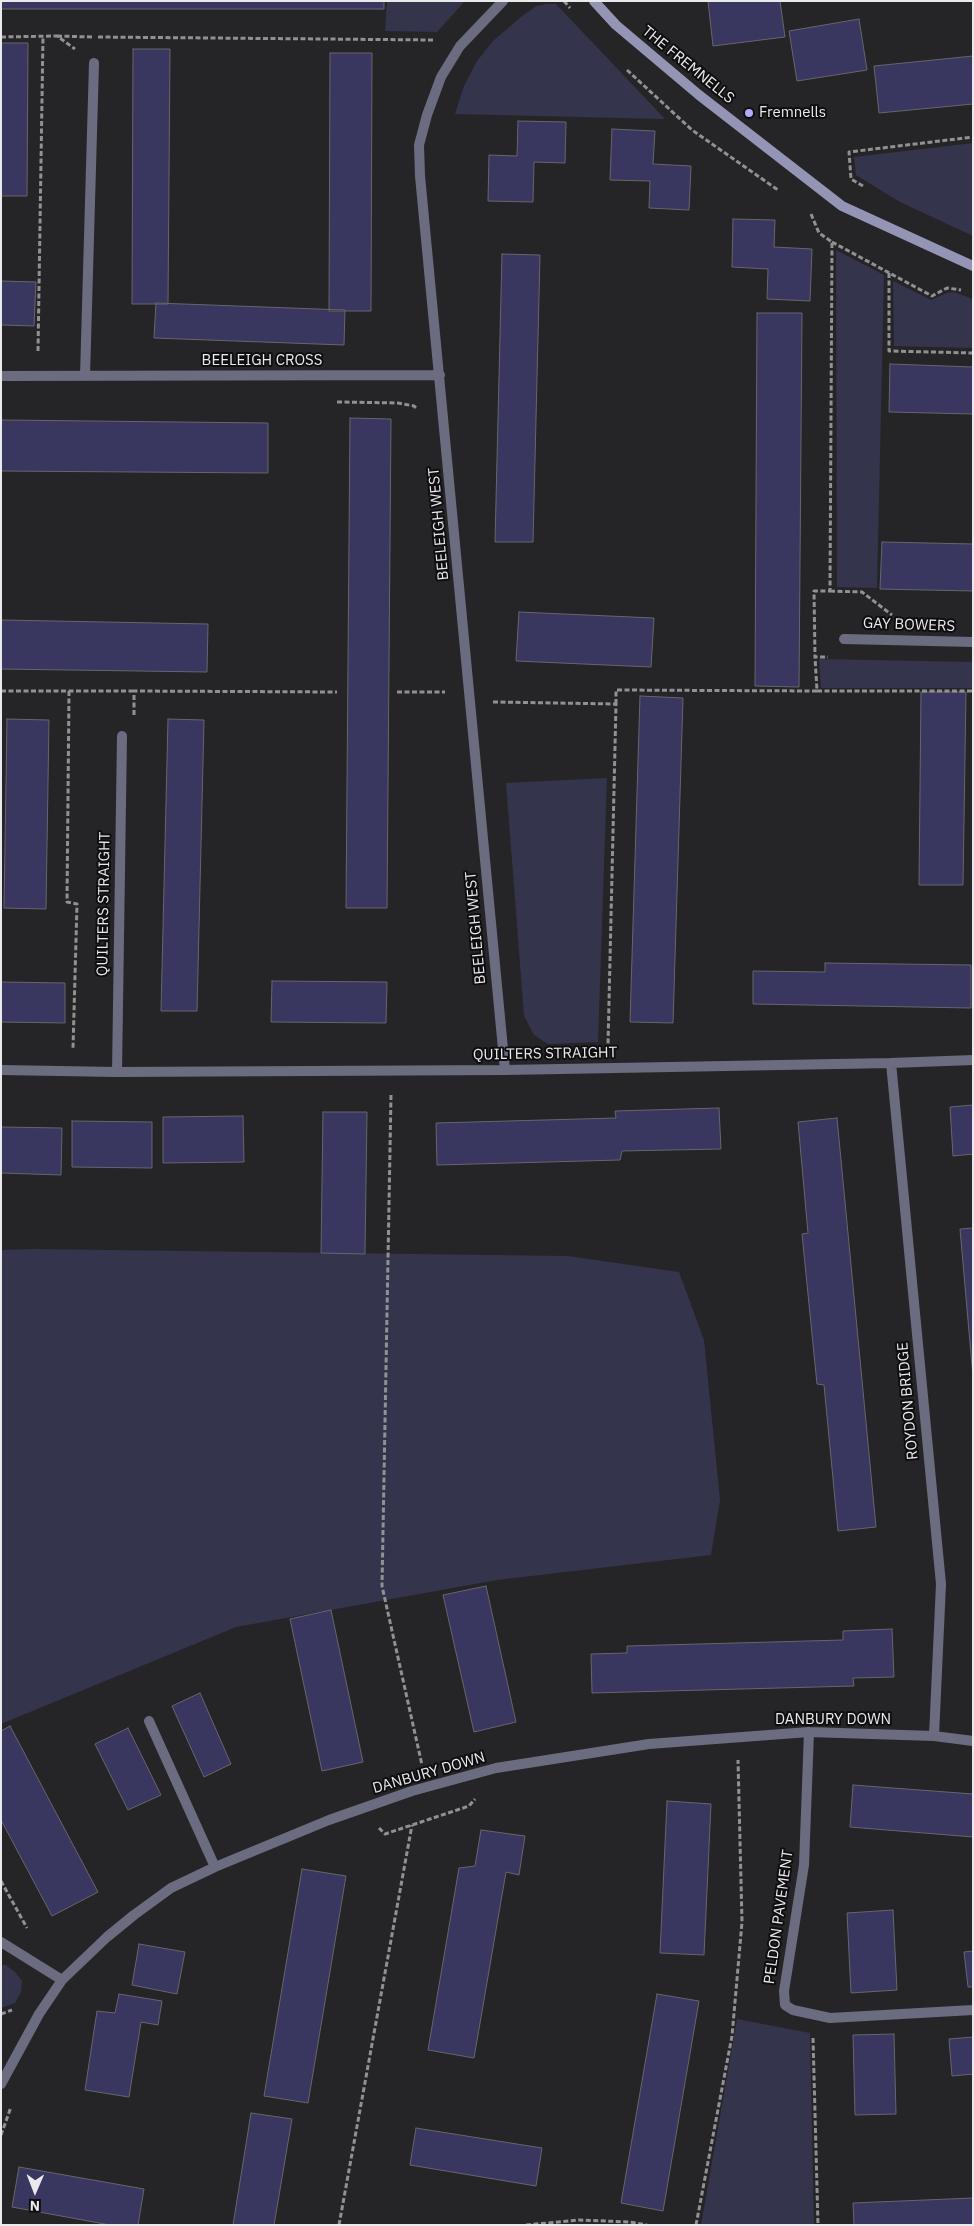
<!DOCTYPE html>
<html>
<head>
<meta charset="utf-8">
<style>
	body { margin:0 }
	#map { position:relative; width:974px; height:2226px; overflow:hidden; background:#252528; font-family:"IBM Plex Sans",sans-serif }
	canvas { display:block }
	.frame { position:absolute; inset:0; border:2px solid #eaeaec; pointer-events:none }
	.north { position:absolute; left:10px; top:2166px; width:50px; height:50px; -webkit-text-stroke:4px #0e0e10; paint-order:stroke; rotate:181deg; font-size:14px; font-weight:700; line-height:20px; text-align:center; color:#eaeaec }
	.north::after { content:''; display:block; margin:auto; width:18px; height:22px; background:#eaeaec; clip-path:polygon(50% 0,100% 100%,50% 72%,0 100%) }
</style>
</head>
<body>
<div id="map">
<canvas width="974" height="2226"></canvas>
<div class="frame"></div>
<div class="north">N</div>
</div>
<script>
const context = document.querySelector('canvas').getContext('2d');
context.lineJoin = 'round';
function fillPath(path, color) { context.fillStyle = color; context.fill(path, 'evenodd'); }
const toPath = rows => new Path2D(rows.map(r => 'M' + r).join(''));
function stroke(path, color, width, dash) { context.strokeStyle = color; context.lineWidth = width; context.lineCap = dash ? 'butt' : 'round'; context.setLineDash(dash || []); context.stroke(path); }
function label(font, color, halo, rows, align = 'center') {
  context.font = font + ' "IBM Plex Sans",sans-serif'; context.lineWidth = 4; context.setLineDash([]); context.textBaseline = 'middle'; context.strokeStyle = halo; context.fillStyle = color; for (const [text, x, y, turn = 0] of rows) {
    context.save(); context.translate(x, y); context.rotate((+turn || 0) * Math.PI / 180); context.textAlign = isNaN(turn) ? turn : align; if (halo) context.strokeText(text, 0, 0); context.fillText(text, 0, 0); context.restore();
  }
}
fillPath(toPath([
	[387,1,465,1,437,32,385,31],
	[547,4,556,4,665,119,455,114,464,86,477,61,493,41,521,17,536,6],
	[973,143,973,236,900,202,856,175,854,157],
	[836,250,884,275,877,588,837,587],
	[893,281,931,300,947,293,954,292,973,299,973,348,894,346],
	[819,659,973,662,973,688,821,688],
	[607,778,598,1042,548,1044,534,1035,524,1016,506,783],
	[34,1249,568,1256,679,1272,704,1340,720,1500,711,1555,497,1580,236,1627,1,1724,1,1250],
	[1,1965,6,1965,15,1972,22,1981,21,1992,15,2003,1,2008],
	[737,2019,810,2033,814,2225,701,2225]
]), '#34344c');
const building = toPath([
	[1,1,384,1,384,9,1,9,1,1],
	[708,1,780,1,785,37,713,46,708,1],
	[859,19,867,70,797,81,789,31,859,19],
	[1,43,28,43,27,196,1,196,1,43],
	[133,49,170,49,168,304,132,304,133,49],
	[330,53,372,53,371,311,329,311,330,53],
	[973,56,973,104,879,113,874,66,973,56],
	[518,121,566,122,565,163,534,162,533,202,488,201,489,155,517,156,518,121],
	[612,129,655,131,653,164,691,166,689,210,649,208,650,181,610,180,612,129],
	[733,219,775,220,774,247,812,249,810,301,767,299,768,269,732,267,733,219],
	[502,254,540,255,533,542,495,542,502,254],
	[1,281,36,282,34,326,1,325,1,281],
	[156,303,345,310,344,345,154,338,156,303],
	[757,313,802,313,799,687,755,686,757,313],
	[890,364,973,367,973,414,889,412,890,364],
	[350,418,391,419,387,908,346,908,350,418],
	[1,420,268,423,268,473,1,471,1,420],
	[882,542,973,544,973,591,880,589,882,542],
	[519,612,654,618,651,667,516,661,519,612],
	[1,620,208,624,207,672,1,669,1,620],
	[921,692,966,692,963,885,919,885,921,692],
	[640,696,683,698,673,1023,630,1022,640,696],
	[7,719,49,720,46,909,4,908,7,719],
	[168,719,204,720,197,1011,161,1011,168,719],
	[825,963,971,965,971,1008,753,1004,753,971,825,972,825,963],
	[272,981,387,982,386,1023,271,1022,272,981],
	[1,982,65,983,65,1023,1,1022,1,982],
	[973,1105,973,1154,953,1156,950,1107,973,1105],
	[719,1108,721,1149,622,1151,620,1160,437,1165,436,1123,616,1118,615,1111,719,1108],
	[323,1112,367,1112,365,1254,321,1253,323,1112],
	[243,1116,244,1162,163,1163,163,1117,243,1116],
	[837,1118,876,1527,838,1531,824,1385,817,1384,802,1234,808,1233,798,1122,837,1118],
	[72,1121,152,1122,152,1168,72,1167,72,1121],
	[1,1127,62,1128,61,1175,1,1173,1,1127],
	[973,1228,973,1377,960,1229,973,1228],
	[486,1586,516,1722,474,1732,443,1595,486,1586],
	[331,1610,363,1762,322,1771,290,1619,331,1610],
	[892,1629,894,1677,853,1678,854,1686,592,1693,591,1654,627,1653,627,1646,843,1640,843,1631,892,1629],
	[200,1693,231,1764,204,1777,172,1706,200,1693],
	[10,1726,98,1892,52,1916,1,1820,1,1731,10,1726],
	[128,1728,161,1795,128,1810,95,1744,128,1728],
	[853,1785,973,1794,973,1837,850,1827,853,1785],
	[667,1801,711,1804,704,1955,660,1953,667,1801],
	[481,1830,525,1836,519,1875,506,1872,474,2058,428,2050,459,1868,475,1866,481,1830],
	[302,1869,346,1876,308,2103,264,2096,302,1869],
	[893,1910,897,1990,851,1993,847,1913,893,1910],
	[139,1944,185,1952,177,1994,132,1985,139,1944],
	[973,1951,973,1987,968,1987,964,1952,973,1951],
	[119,1994,162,2001,158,2025,141,2022,129,2097,85,2090,97,2011,115,2013,119,1994],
	[657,1994,699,2001,663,2211,621,2203,657,1994],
	[894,2034,896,2114,855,2115,853,2035,894,2034],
	[973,2037,973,2074,952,2076,949,2039,973,2037],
	[251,2113,292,2119,274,2225,233,2225,251,2113],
	[416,2128,542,2148,536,2186,410,2165,416,2128],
	[19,2167,144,2189,138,2225,110,2225,12,2207,19,2167],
	[973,2198,973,2225,854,2225,853,2203,973,2198]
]);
fillPath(building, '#393760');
stroke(building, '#66666a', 1);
stroke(toPath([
	[564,1,570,8],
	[57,36,92,37],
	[1,37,57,36,75,49],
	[98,37,434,40],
	[627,70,692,130,778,190],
	[863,186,851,179,849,152,973,137],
	[811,214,819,233,832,242,830,591,814,591,815,657,828,657],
	[832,242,932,296,947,288,961,290],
	[889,273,889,351,973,353],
	[38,351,43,36],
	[337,402,398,403,414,406,417,409],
	[830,591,862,592,892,615],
	[1,691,134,691],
	[69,691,67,902,77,904,73,1048],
	[817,691,973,691],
	[397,692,445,692],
	[493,702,616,704,608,1045],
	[616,704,616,690,817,691,815,657],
	[134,715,134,691,337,692],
	[391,1095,382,1586,422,1765],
	[379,1828,385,1834,469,1806,475,1799],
	[1,1881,27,1928],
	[1,2014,12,2010],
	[813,2038,818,2225],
	[1,2135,11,2107],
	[339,2225,412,1825],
	[526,2225,579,2220,630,2222,647,2225],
	[696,2225,732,2036,742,1922,738,1760]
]), '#919194', 3, [5, 2.5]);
stroke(toPath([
	[503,1,460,46,441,77,427,115,419,145,420,176,505,1070],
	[1,376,440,375],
	[85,376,94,63],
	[844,639,973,642],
	[891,1063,941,1584,934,1736],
	[1,1070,117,1072,505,1070,891,1063,973,1060],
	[117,1072,122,736],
	[149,1721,215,1867],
	[809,1732,804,1865,784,1991,785,2005,793,2010,830,2018,973,2010],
	[1,1942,62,1980],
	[1,2084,39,2014,62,1980,107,1937,134,1915,171,1888,215,1867,329,1820,412,1791,496,1768,649,1744,809,1732,934,1736,973,1741]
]), '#6c6c80', 10);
stroke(toPath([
	[594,1,616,25,699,95,842,206,973,266]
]), '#9494b4', 10);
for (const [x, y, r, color] of [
	[749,113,5,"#b0aefa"]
]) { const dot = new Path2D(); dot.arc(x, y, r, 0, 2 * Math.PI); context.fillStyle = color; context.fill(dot); stroke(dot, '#0e0e10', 2); }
label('15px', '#eaeaec', '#0e0e10', [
	["THE FREMNELLS",688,65,39],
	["BEELEIGH CROSS",262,361],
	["BEELEIGH WEST",439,524,-95],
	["GAY BOWERS",909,625,2],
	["QUILTERS STRAIGHT",104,904,-89],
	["BEELEIGH WEST",476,928,-95],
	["QUILTERS STRAIGHT",545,1054,-1],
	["ROYDON BRIDGE",908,1401,-95],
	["DANBURY DOWN",833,1720],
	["DANBURY DOWN",429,1773,-16],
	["PELDON PAVEMENT",779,1917,-82]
]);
label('15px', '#eaeaec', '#0e0e10', [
	["Fremnells",759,113]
], 'left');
</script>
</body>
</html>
